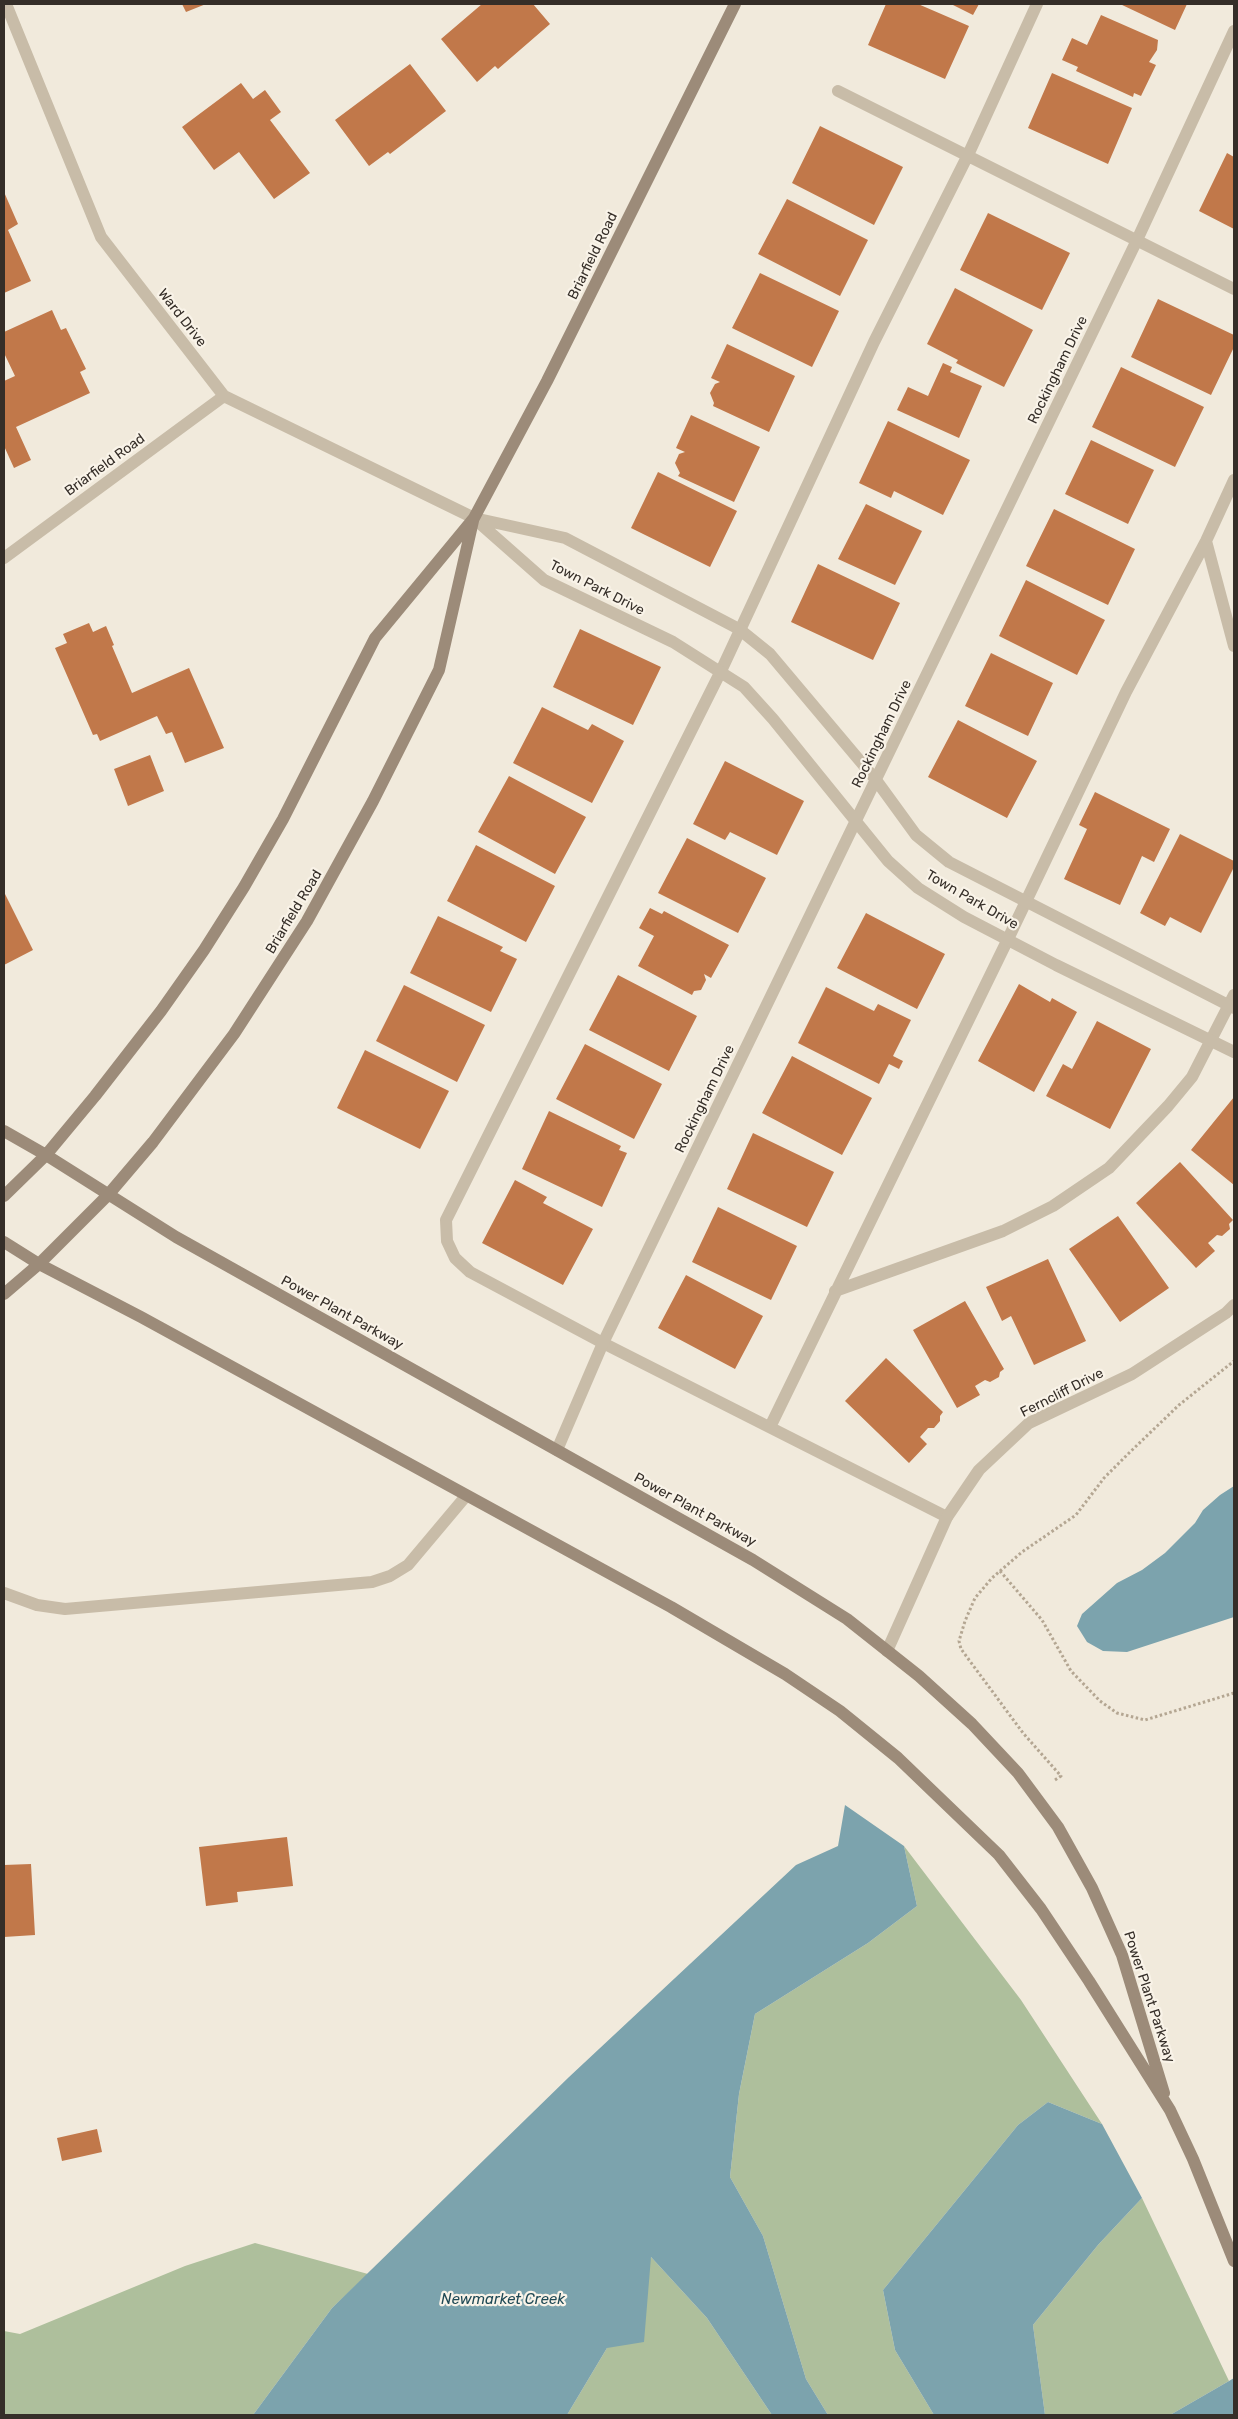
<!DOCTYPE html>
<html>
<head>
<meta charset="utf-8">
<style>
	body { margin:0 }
	#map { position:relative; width:1238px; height:2419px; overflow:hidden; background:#f1eadc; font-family:Rubik,sans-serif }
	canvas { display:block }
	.frame { position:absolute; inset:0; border:5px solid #352e28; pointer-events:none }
</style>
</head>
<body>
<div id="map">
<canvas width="1238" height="2419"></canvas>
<div class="frame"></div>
</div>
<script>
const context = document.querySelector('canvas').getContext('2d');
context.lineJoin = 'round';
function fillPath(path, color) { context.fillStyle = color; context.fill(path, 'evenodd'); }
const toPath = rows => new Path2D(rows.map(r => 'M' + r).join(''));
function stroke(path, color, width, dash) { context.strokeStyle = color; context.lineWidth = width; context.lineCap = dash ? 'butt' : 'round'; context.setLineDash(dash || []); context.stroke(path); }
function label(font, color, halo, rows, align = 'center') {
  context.font = font + ' Rubik,sans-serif'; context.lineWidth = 4.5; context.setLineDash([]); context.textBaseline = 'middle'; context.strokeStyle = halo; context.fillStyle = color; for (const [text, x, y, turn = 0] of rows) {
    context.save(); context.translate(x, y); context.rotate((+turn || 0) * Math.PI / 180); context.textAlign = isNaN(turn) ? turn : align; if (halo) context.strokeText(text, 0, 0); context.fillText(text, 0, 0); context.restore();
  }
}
fillPath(toPath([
	[904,1846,1021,2000,1102,2124,1048,2102,1018,2125,883,2290,895,2350,934,2415,828,2415,806,2379,763,2236,730,2177,739,2094,755,2014,868,1943,917,1906],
	[1142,2198,1229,2381,1170,2415,1045,2415,1033,2325,1098,2245],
	[255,2243,368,2274,332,2308,253,2415,4,2415,4,2331,20,2334,185,2266],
	[651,2257,707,2318,772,2415,567,2415,607,2348]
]), '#aebf9c');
fillPath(toPath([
	[1234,1486,1234,1617,1127,1652,1103,1651,1087,1642,1077,1626,1082,1614,1117,1583,1142,1570,1165,1553,1195,1523,1203,1510,1220,1495],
	[845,1805,904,1846,917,1906,868,1943,755,2014,739,2094,730,2177,763,2236,806,2379,828,2415,772,2415,707,2318,651,2257,644,2342,607,2348,567,2415,253,2415,332,2308,569,2077,796,1865,838,1846],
	[1048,2102,1102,2124,1142,2198,1098,2245,1033,2325,1045,2415,934,2415,895,2350,883,2290,1018,2125],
	[1234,2378,1234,2415,1170,2415,1229,2381]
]), '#7ca3ad');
fillPath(toPath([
	[182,4,206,4,186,12],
	[482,4,533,4,550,24,498,69,495,66,477,82,441,39],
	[886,4,918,4,969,26,945,79,868,45],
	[951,4,979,4,973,15],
	[1120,4,1187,4,1175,30],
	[1101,15,1158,40,1157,50,1149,62,1156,65,1141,96,1134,93,1133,97,1076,71,1078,67,1062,60,1072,38,1087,45],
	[410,64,446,111,390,154,388,152,369,166,335,120],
	[1052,73,1132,108,1108,164,1028,128],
	[241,83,253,99,265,90,281,112,270,120,310,173,274,199,239,152,214,170,182,127],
	[820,126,903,167,874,225,792,183],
	[1227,153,1234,157,1234,229,1199,211],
	[4,192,18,224,8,230,31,281,4,293],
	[787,199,868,240,840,296,758,254],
	[988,213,1070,253,1042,310,960,270],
	[760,273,839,311,812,367,732,328],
	[955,288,1033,330,1004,387,956,363,958,360,927,344],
	[1158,299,1234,335,1234,347,1211,395,1131,357],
	[52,310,61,330,66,328,86,369,80,372,90,393,16,427,31,460,14,468,4,446,4,381,15,376,4,353,4,332],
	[727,344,795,376,769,432,713,406,714,403,710,393,715,384,720,382,711,378],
	[943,363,952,367,950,372,982,386,959,438,897,410,908,387,928,396],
	[1121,367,1204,407,1175,467,1092,427],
	[691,415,760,447,734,502,678,476,680,473,675,463,679,454,685,452,676,448],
	[888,421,970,460,943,515,894,491,891,498,859,483],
	[1091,440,1154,470,1128,524,1065,494],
	[658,472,737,511,710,567,631,528],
	[866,504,922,531,895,585,838,559],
	[1054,509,1135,549,1108,605,1026,566],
	[818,564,900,603,873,660,791,622],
	[1026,580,1105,620,1077,675,999,636],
	[89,623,93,632,106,626,114,645,112,646,132,693,189,668,224,748,185,763,172,732,166,734,157,716,100,741,97,734,93,735,55,648,67,643,63,634],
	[580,629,661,667,633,725,553,687],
	[991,653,1053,683,1028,736,965,706],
	[542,707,588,730,592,724,624,741,592,803,513,763],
	[958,720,1037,761,1007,818,928,777],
	[150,755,164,791,128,806,114,769],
	[725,761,804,801,777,855,730,832,725,840,693,824],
	[509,776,586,817,555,874,478,832],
	[1095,792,1170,829,1154,862,1142,856,1120,905,1064,879,1087,829,1079,825],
	[1180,834,1234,861,1234,867,1201,933,1170,917,1165,926,1140,913],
	[687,838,766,878,738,933,658,893],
	[476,845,555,886,526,942,447,901],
	[4,892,33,950,4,965],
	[650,908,662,914,664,911,729,945,711,978,704,974,706,980,701,990,694,991,692,995,638,966,654,936,639,928],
	[866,913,945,954,917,1009,837,968],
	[438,916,503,947,500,951,517,959,491,1012,410,973],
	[618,975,697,1016,669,1071,589,1030],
	[1019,984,1050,1002,1052,998,1077,1012,1034,1092,978,1061],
	[404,985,485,1025,457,1082,376,1041],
	[826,987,874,1011,878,1004,911,1020,893,1056,903,1061,899,1069,889,1064,879,1084,798,1043],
	[1097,1021,1151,1049,1110,1129,1046,1096,1063,1064,1072,1069],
	[585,1044,662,1084,634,1139,556,1099],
	[365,1050,449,1091,420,1149,337,1108],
	[792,1056,872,1098,842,1155,762,1113],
	[1234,1097,1234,1185,1191,1150],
	[549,1111,621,1146,619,1150,627,1153,602,1207,522,1169],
	[753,1133,834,1172,807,1227,727,1189],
	[1180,1162,1233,1220,1229,1224,1230,1229,1222,1236,1217,1235,1208,1243,1215,1251,1196,1268,1136,1203],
	[515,1180,547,1197,543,1203,593,1229,563,1285,482,1243],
	[718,1207,797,1246,771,1300,692,1262],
	[1118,1216,1169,1288,1120,1322,1069,1249],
	[1048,1259,1086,1341,1034,1365,1011,1316,1002,1321,986,1287],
	[686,1275,763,1316,735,1369,658,1328],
	[965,1301,1004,1369,1000,1372,999,1377,990,1382,985,1380,975,1386,980,1395,957,1408,913,1330],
	[886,1358,943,1412,940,1416,940,1421,934,1428,928,1428,920,1437,927,1444,909,1463,845,1401],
	[287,1837,293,1886,237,1892,238,1902,206,1906,199,1847],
	[31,1864,35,1935,4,1937,4,1865],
	[97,2129,102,2152,62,2161,57,2138]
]), '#c1784a');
stroke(toPath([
	[1000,1571,1042,1620,1071,1671,1100,1701,1117,1713,1145,1720,1234,1693],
	[1055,1780,1061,1776,1023,1733,961,1649,959,1641,965,1621,975,1598,992,1578,1022,1552,1076,1515,1104,1478,1130,1452,1179,1405,1234,1361]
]), '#b4a692', 3, [2.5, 2.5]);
stroke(toPath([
	[838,91,1234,289],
	[1206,541,1234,646],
	[835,1291,1003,1231,1053,1206,1109,1168,1168,1106,1192,1077,1234,995],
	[770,1427,1008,939,1126,692,1206,541,1234,480],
	[947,1517,603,1343,470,1272,455,1258,447,1241,446,1220,721,671,874,342,968,155,1037,4]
]), '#c8bca8', 12);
stroke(toPath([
	[6,4,101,237,224,396,474,518,565,538,739,629,770,654,876,780,916,835,949,862,1234,1008],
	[476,520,544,580,673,642,744,687,773,719,888,861,918,888,964,917,1056,965,1234,1052],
	[4,558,224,396],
	[557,1450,603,1343,1137,240,1234,31],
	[4,1593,37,1605,65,1609,372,1582,390,1576,408,1565,466,1496],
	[887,1651,947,1517,979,1470,1029,1423,1132,1374,1226,1313,1234,1305]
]), '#c8bca8', 12);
stroke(toPath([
	[4,1131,46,1155,176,1237,753,1560,847,1619,919,1676,972,1724,1018,1773,1058,1827,1092,1888,1122,1955,1164,2093],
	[4,1196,46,1155,95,1096,161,1011,204,950,244,887,283,819,375,638,474,518,547,381,735,4],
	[4,1242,39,1264,141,1317,671,1607,785,1674,840,1711,898,1758,999,1855,1041,1909,1089,1981,1170,2110,1193,2159,1234,2261],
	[4,1294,39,1264,108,1195,153,1142,234,1034,307,921,373,801,439,670,473,521]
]), '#9c8b79', 12);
label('14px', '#352e28', '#f9f3e8', [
	["Briarfield Road",593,256,-64],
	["Ward Drive",182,318,52],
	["Rockingham Drive",1058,370,-64],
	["Briarfield Road",105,465,-36],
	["Town Park Drive",597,588,27],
	["Rockingham Drive",882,734,-64],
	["Town Park Drive",972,900,30],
	["Briarfield Road",294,912,-59],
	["Rockingham Drive",705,1099,-64],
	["Power Plant Parkway",342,1313,29],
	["Ferncliff Drive",1062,1393,-27],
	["Power Plant Parkway",695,1510,29],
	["Power Plant Parkway",1149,1997,72]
]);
label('italic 15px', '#1f4955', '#f9f3e8', [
	["Newmarket Creek",503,2300]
]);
</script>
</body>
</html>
